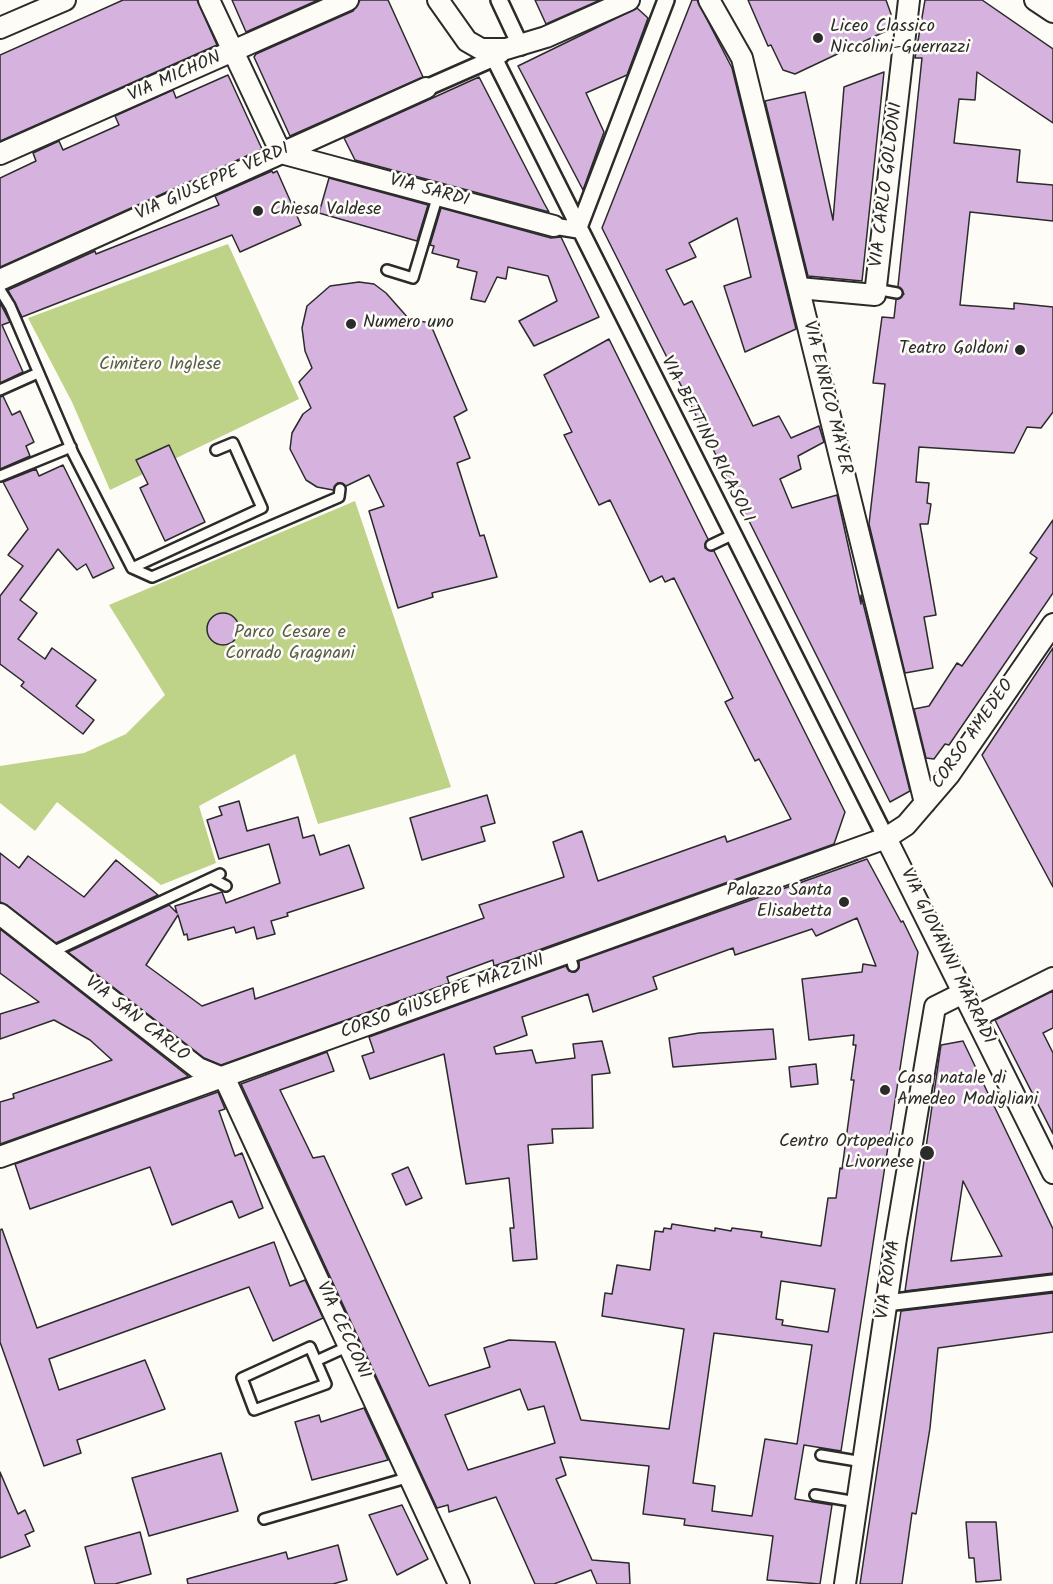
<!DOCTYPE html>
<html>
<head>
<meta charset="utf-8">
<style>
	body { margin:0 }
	canvas { display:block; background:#fdfcf7 }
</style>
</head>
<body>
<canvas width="1053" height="1584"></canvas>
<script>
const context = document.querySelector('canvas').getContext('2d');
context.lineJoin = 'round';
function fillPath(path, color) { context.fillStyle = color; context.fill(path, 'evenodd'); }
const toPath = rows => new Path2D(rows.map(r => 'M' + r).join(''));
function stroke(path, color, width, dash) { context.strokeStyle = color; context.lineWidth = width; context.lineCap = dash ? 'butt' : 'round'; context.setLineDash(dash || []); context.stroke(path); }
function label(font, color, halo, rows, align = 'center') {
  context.font = font + ' Kalam,sans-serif'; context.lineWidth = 5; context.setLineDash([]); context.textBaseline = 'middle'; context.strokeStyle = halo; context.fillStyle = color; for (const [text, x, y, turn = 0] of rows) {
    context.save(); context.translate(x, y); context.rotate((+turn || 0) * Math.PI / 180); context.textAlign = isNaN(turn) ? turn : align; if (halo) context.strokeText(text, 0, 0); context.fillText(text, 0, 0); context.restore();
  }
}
fillPath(toPath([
	[228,244,299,399,110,490,72,402,28,318],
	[355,501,451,787,318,824,295,754,199,806,216,863,161,885,57,802,35,831,0,803,0,766,84,753,126,734,165,695,109,605]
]), '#bed288');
const building = toPath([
	[123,0,197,0,217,45,0,141,0,55,123,0],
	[232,0,318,0,246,32,232,0],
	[360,0,388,0,423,77,290,136,254,57,256,54,353,11,360,0],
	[535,0,600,0,546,24,535,0],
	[692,0,697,0,732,68,796,329,745,352,724,286,751,277,737,218,689,243,696,257,666,270,684,305,692,301,753,426,779,416,791,438,819,426,824,442,798,456,801,469,780,479,792,508,837,495,861,604,861,595,910,791,890,802,602,228,692,0],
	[748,0,886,0,891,14,886,31,795,74,783,70,771,45,768,46,748,0],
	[925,0,982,0,1053,49,1053,123,977,72,975,100,959,99,954,143,1020,150,1017,182,1053,185,1053,221,970,212,960,305,1014,309,1014,303,1053,307,1053,412,1041,428,1027,427,1014,453,919,447,916,482,929,483,927,503,931,504,928,524,920,524,936,615,924,617,933,668,905,673,869,524,885,384,873,383,882,317,894,318,896,300,904,294,898,286,922,58,915,58,925,0],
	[637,8,648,18,627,75,586,93,604,132,583,190,518,66,637,8],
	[884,72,862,281,808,276,765,101,805,92,833,220,844,87,884,72],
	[228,75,262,149,0,267,0,178,36,161,33,153,59,141,63,150,119,125,115,116,173,90,176,98,228,75],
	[479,77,544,203,549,212,355,160,344,138,479,77],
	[272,171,273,173,277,171,301,225,240,252,232,235,22,317,8,290,95,251,96,254,219,205,215,196,272,171],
	[329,178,428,205,417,241,319,213,329,178],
	[441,208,551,238,561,237,599,317,534,346,519,321,557,301,548,276,508,267,506,279,497,277,485,302,471,299,477,272,457,267,459,260,432,253,434,246,430,245,441,208],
	[359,282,374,284,386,293,409,319,430,323,467,410,454,417,470,458,457,463,480,536,484,535,497,577,432,593,433,597,398,608,369,511,384,506,369,475,346,486,338,483,333,490,317,487,306,480,290,449,292,433,303,414,311,408,299,382,312,368,305,351,302,328,307,306,330,286,359,282],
	[0,303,10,322,2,325,23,372,0,383,0,303],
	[609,339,708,539,705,548,714,551,845,812,834,844,494,966,493,960,447,977,449,983,221,1065,204,1058,68,952,169,905,177,913,175,906,222,892,226,903,280,883,269,844,219,859,207,820,222,815,219,807,239,801,247,831,298,817,303,838,314,835,320,855,349,845,364,888,287,913,288,916,271,921,275,934,257,939,254,927,236,933,234,927,188,940,187,934,184,935,178,915,146,965,202,1006,253,988,255,999,484,918,479,905,564,877,553,842,582,831,598,881,725,836,727,842,791,819,759,759,755,761,725,702,733,698,674,578,665,582,662,576,650,582,610,500,599,505,564,435,572,432,544,375,609,339],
	[3,396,12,415,20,411,34,442,26,446,30,456,0,469,0,397,3,396],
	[169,445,205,522,165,541,140,488,148,484,136,460,169,445],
	[63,465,114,568,93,578,86,564,77,570,58,549,20,600,37,613,18,639,45,659,52,648,96,680,76,706,94,720,83,734,21,686,24,682,0,664,0,596,23,566,8,555,28,529,3,482,36,469,39,476,63,465],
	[1053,520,1053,593,949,745,945,744,934,759,926,758,914,709,929,706,957,663,962,666,1037,558,1030,553,1053,520],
	'207 629a16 16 0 1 1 32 0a16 16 0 1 1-32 0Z',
	[1053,648,1053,887,982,755,1053,648],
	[487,795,495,823,481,827,485,841,422,860,410,818,487,795],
	[0,853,19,868,28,856,84,897,116,860,158,895,56,943,7,905,0,902,0,853],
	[867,859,901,922,903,921,918,952,841,1451,804,1445,795,1499,832,1505,820,1584,767,1580,773,1536,684,1525,685,1519,643,1514,649,1466,560,1457,566,1475,556,1479,592,1560,629,1563,630,1584,597,1584,591,1570,554,1584,535,1584,496,1497,449,1512,448,1505,437,1508,241,1084,327,1052,334,1071,280,1090,313,1158,324,1156,429,1386,490,1367,484,1348,509,1340,555,1342,581,1420,669,1429,684,1329,602,1316,605,1293,612,1294,617,1265,650,1270,655,1231,663,1232,664,1228,671,1229,672,1224,715,1231,715,1228,731,1231,732,1228,762,1232,761,1237,821,1246,828,1198,836,1198,840,1168,842,1169,854,1080,851,1080,856,1045,853,1045,854,1035,809,1040,802,979,862,972,863,964,876,966,857,918,816,936,812,929,735,955,733,948,653,977,657,989,593,1012,588,994,522,1017,527,1035,494,1047,496,1054,532,1050,536,1063,575,1058,573,1044,602,1041,610,1073,592,1075,593,1128,552,1129,553,1143,528,1145,537,1259,513,1261,510,1228,514,1228,509,1178,466,1184,444,1054,370,1079,362,1056,374,1052,369,1037,566,966,569,971,575,972,579,968,579,961,867,859],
	[781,1281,835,1289,828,1332,782,1325,783,1320,776,1319,781,1281],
	[714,1333,812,1345,797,1444,765,1439,752,1516,712,1511,715,1486,693,1483,714,1333],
	[520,1389,528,1410,544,1406,555,1443,468,1470,445,1415,520,1389],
	[0,929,188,1076,187,1077,0,1144,0,1102,14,1098,13,1094,112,1060,90,1040,54,1020,0,1039,0,1014,39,1002,0,973,0,929],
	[1053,991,1053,1028,1043,1033,1053,1053,1053,1134,995,1020,1053,991],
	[773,1029,776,1059,673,1067,669,1038,699,1033,773,1029],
	[963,1041,1053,1229,1053,1273,905,1291,941,1045,963,1041],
	[963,1181,1002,1256,951,1261,963,1181],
	[816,1064,818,1084,791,1087,789,1067,816,1064],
	[218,1092,225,1109,219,1111,235,1156,242,1153,263,1208,239,1218,232,1201,172,1225,150,1167,30,1209,15,1164,218,1092],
	[408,1167,422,1198,406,1205,392,1174,408,1167],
	[2,1229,37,1328,274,1242,290,1286,305,1280,323,1318,273,1341,249,1287,49,1359,59,1390,145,1360,165,1409,77,1440,81,1453,44,1466,0,1342,0,1230,2,1229],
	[1053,1293,1053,1332,938,1348,930,1428,916,1514,912,1513,902,1584,860,1584,901,1311,1053,1293],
	[364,1408,388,1460,312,1480,295,1422,319,1415,321,1422,364,1408],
	[221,1453,238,1511,149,1536,132,1478,221,1453],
	[0,1472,18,1514,25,1510,34,1531,25,1535,30,1546,0,1558,0,1472],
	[402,1505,428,1559,397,1575,369,1515,402,1505],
	[966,1522,996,1522,1001,1580,976,1582,974,1558,969,1558,966,1522],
	[140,1532,151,1574,115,1584,95,1584,85,1547,140,1532],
	[338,1545,347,1580,333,1584,188,1584,187,1579,286,1552,288,1559,338,1545]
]);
fillPath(building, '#d6b3de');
stroke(building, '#2b2b2b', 1.5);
const service = toPath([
	[387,270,413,278,438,195],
	[875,289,897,293],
	[0,290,10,306,73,453,132,568,152,577,339,497,340,489],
	[0,390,38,373],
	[0,476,71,447],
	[711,545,732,535],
	[132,568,262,508,233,443,216,450],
	[213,879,226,886],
	[569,951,573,966],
	[50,953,220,874],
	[316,1361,326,1384,254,1410,242,1378,310,1347,316,1361,349,1346],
	[821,1455,863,1462],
	[815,1495,857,1502],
	[264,1519,410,1477]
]);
const pedestrian = toPath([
	[499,0,521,47],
	[494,58,886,838],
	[426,88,501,55],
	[554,226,578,230,666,0],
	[886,1303,1053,1283]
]);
const minor = toPath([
	[209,0,281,153],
	[438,0,467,41,481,49,506,49,546,37,629,0],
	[709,0,742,58,925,803],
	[1035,0,1053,12],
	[0,28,65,0],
	[281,153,554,226],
	[0,154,348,0],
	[0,280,426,88],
	[799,288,875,295,909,0],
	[886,838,1053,1173],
	[0,914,198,1068,225,1079],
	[975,1017,1053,978],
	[225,1079,459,1584],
	[0,1157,886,838,906,825,949,775,1053,624],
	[845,1584,896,1238,935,1007,963,993]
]);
stroke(service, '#2b2b2b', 14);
stroke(pedestrian, '#2b2b2b', 20);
stroke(minor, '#2b2b2b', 24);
stroke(service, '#fdfcf7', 9);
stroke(pedestrian, '#fdfcf7', 15);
stroke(minor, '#fdfcf7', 20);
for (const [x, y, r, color] of [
	[818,38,6,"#2b2b2b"],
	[258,211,6,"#2b2b2b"],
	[351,324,6,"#2b2b2b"],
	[1020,350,6,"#2b2b2b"],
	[844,902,6,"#2b2b2b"],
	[885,1090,6,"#2b2b2b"],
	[927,1153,8,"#2b2b2b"]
]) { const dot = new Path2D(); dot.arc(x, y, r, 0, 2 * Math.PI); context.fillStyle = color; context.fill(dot); stroke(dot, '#fdfcf7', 2); }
label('18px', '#2b2b2b', '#fdfcf7', [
	["Liceo Classico",830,28],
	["Niccolini-Guerrazzi",830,49],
	["Chiesa Valdese",270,211],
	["Numero uno",363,324],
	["Teatro Goldoni",1008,350,"right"],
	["Palazzo Santa",832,892,"right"],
	["Elisabetta",832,913,"right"],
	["Casa natale di",897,1080],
	["Amedeo Modigliani",897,1101],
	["Centro Ortopedico",914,1143,"right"],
	["Livornese",914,1164,"right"]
], 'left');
label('18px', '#2b2b2b', '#fdfcf7', [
	["VIA MICHON",175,78,-24],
	["VIA GIUSEPPE VERDI",213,183,-24],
	["VIA CARLO GOLDONI",888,185,-83],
	["VIA SARDI",429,192,15],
	["VIA ENRICO MAYER",826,398,76],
	["VIA BETTINO RICASOLI",706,440,63],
	["CORSO AMEDEO",974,735,-55],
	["VIA GIOVANNI MARRADI",946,957,64],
	["CORSO GIUSEPPE MAZZINI",443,998,-20],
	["VIA SAN CARLO",136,1020,38],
	["VIA ROMA",890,1280,-81],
	["VIA CECCONI",342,1331,65]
]);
label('18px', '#575d47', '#fdfcf7', [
	["Cimitero Inglese",160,366],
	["Parco Cesare e",290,634],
	["Corrado Gragnani",290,655]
]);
</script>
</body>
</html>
